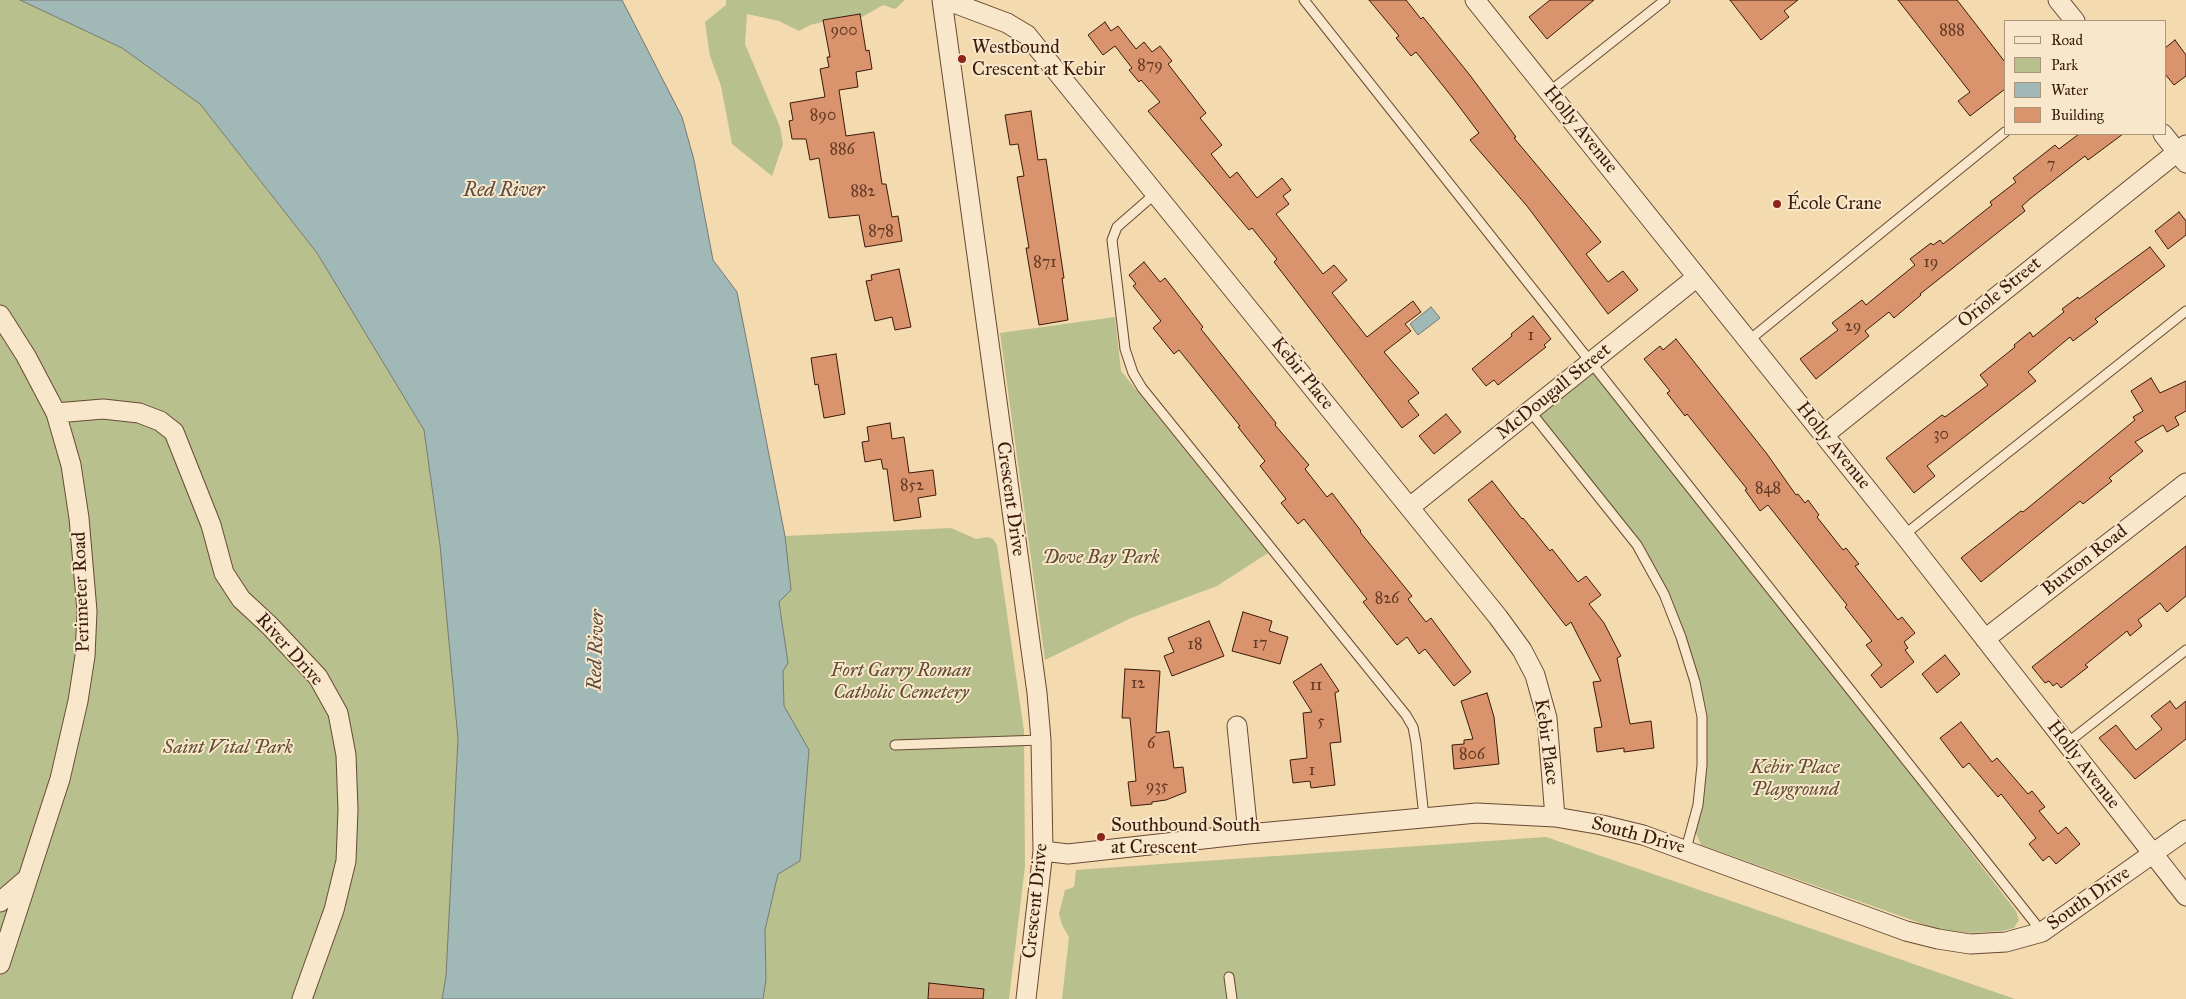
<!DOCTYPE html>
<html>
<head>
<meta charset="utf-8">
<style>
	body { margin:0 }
	#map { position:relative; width:2186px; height:999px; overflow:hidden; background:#f4daaf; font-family:"IM FELL Great Primer",serif }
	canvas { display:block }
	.legend { position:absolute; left:2004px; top:20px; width:162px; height:115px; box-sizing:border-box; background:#f8e7cb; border:1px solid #ac957e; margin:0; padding:6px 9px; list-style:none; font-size:15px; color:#3b190b }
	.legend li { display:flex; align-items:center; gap:10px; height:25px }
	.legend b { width:25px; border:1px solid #ac957e }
</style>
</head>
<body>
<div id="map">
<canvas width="2186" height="999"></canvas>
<ul class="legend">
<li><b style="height:6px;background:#f8e7cb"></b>Road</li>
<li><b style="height:14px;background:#b8c08d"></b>Park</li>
<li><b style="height:14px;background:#a0b8b6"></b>Water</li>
<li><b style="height:14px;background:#da946d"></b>Building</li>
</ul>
</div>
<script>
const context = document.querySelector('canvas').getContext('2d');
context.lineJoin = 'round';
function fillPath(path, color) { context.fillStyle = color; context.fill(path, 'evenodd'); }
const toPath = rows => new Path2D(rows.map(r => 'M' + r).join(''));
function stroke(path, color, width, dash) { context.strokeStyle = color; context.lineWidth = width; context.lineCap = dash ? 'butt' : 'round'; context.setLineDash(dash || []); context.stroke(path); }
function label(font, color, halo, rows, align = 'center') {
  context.font = font + ' "IM FELL Great Primer",serif'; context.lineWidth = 4; context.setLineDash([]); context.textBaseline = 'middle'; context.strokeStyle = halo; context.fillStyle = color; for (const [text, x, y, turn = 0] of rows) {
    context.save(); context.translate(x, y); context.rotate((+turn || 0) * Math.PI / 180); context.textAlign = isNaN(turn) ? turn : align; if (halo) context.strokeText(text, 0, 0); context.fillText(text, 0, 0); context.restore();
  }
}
fillPath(toPath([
	[0,0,20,0,122,48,200,104,317,253,424,430,440,545,458,739,446,976,442,999,0,999],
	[726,0,905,0,895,9,883,5,862,17,839,18,810,25,799,31,779,21,747,14,745,44,780,127,783,144,772,176,732,144,721,86,710,56,705,22,726,5],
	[1115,317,1121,371,1268,553,1217,586,1131,618,1045,660,1000,333],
	[1592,361,2016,911,2019,920,2014,928,2002,931,1968,933,1937,929,1701,845,1693,826,1702,765,1695,682,1652,571,1530,411],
	[951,528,976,539,987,537,993,539,997,545,1024,731,1025,866,1009,999,763,999,766,980,765,930,778,874,800,861,809,750,784,707,783,670,788,663,779,601,791,589,785,536],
	[1546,837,2015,999,1062,999,1069,937,1062,925,1059,914,1065,890,1074,887,1076,870]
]), '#b8c08d');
const water = toPath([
	[20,0,622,0,682,117,694,160,713,260,737,292,785,536,791,590,779,602,788,663,783,671,784,706,809,750,800,861,778,874,765,930,766,980,763,999,442,999,446,976,458,739,440,545,424,430,317,253,200,104,122,48,20,0],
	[1431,307,1440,318,1418,335,1410,324,1431,307]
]);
fillPath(water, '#a0b8b6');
stroke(water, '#787872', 1);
const building = toPath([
	[1369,0,1406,0,1421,19,1423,17,1469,74,1516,137,1514,138,1601,242,1586,254,1608,282,1623,271,1638,290,1608,314,1527,206,1470,140,1479,133,1452,97,1416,52,1411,56,1396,38,1399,36,1369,0],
	[1550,0,1594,0,1547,39,1529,17,1550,0],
	[1730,0,1798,0,1784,11,1789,17,1761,40,1730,0],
	[1898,0,1957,0,2005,62,2005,89,1970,116,1958,101,1970,92,1898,0],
	[860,14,866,51,869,50,872,69,856,72,858,87,839,90,846,136,874,132,882,184,886,184,892,217,898,216,902,241,865,247,859,215,829,218,819,158,810,160,806,139,792,139,789,121,793,120,790,103,825,97,820,69,829,67,827,57,830,57,823,20,860,14],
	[1105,22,1111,31,1118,26,1136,49,1144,42,1152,52,1160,46,1172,61,1168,64,1206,113,1200,118,1222,145,1211,154,1230,178,1237,172,1257,198,1282,178,1291,190,1283,196,1289,204,1276,214,1323,274,1334,265,1347,280,1332,293,1367,337,1413,301,1421,312,1405,324,1411,331,1384,352,1419,393,1408,401,1419,415,1402,428,1274,262,1277,259,1252,228,1249,230,1148,111,1160,102,1141,80,1139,82,1129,70,1132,68,1115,46,1103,55,1088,35,1105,22],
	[2175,40,2186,55,2186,76,2174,85,2165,74,2165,48,2175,40],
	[1031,111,1038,160,1046,159,1064,278,1062,278,1068,320,1039,325,1026,248,1029,248,1017,177,1024,176,1018,144,1010,145,1005,115,1031,111],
	[2079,134,2123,134,2088,160,2085,156,2031,198,2022,206,2025,211,1920,294,1921,295,1894,318,1889,312,1865,331,1869,336,1816,379,1800,359,1838,330,1832,323,1862,300,1866,305,1915,265,1910,259,1931,243,1933,245,1940,240,1943,244,1992,205,1990,202,2016,182,2013,178,2055,145,2059,149,2079,134],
	[2179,212,2186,221,2186,235,2168,249,2155,231,2179,212],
	[2150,247,2165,266,2095,319,2098,322,2073,341,2070,337,2028,372,2036,381,1927,466,1935,476,1914,493,1886,458,1942,415,1945,417,1988,385,1980,375,2015,347,2014,345,2030,332,2033,337,2064,312,2062,309,2078,297,2079,299,2150,247],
	[1144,262,1160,282,1165,278,1203,327,1201,329,1276,423,1275,425,1309,465,1305,469,1327,497,1332,493,1361,531,1360,532,1412,596,1408,599,1426,622,1431,618,1471,672,1454,686,1425,649,1419,654,1407,637,1397,645,1363,602,1367,599,1304,519,1298,524,1281,503,1286,499,1260,466,1265,461,1238,427,1240,426,1179,350,1174,354,1153,328,1161,321,1133,286,1136,284,1129,275,1144,262],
	[899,269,911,327,895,330,892,317,875,321,866,281,872,280,871,275,899,269],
	[1533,316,1551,339,1544,345,1546,347,1498,385,1494,380,1486,386,1472,369,1512,336,1511,334,1533,316],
	[1676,339,1767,454,1796,495,1798,494,1805,503,1808,500,1819,515,1817,517,1843,550,1846,548,1859,564,1855,566,1898,620,1902,617,1915,633,1904,642,1908,648,1905,650,1914,662,1881,688,1871,675,1882,665,1866,645,1872,641,1845,607,1847,605,1768,505,1760,511,1745,490,1747,489,1687,414,1685,416,1667,393,1670,391,1644,359,1660,346,1663,350,1676,339],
	[836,354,845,414,824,418,818,384,815,385,811,358,836,354],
	[2151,378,2160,393,2186,381,2186,411,2175,417,2179,425,2167,432,2163,425,2135,442,2143,451,2109,478,2112,481,2083,504,2080,501,1981,582,1961,558,2021,511,2023,512,2135,420,2133,417,2143,411,2131,391,2151,378],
	[1446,414,1461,432,1434,454,1419,436,1446,414],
	[890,423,892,439,904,437,909,473,933,470,936,495,918,498,921,517,894,521,887,469,883,469,881,459,865,462,862,442,869,441,867,427,890,423],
	[1492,481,1522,519,1523,518,1550,551,1552,549,1578,582,1586,576,1601,595,1589,604,1604,623,1621,656,1617,658,1630,724,1651,721,1654,748,1624,752,1624,748,1597,752,1594,728,1602,727,1593,682,1601,681,1571,622,1566,626,1468,500,1492,481],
	[2186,546,2186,596,2167,612,2160,603,2138,620,2142,626,2130,636,2127,631,2085,665,2088,667,2061,688,2057,683,2053,686,2049,681,2045,683,2032,667,2186,546],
	[1243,612,1272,621,1269,631,1288,637,1280,664,1232,651,1243,612],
	[1209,621,1224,656,1172,676,1164,656,1174,652,1168,638,1209,621],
	[1945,655,1960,674,1937,693,1922,674,1945,655],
	[1321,664,1339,691,1335,693,1341,742,1330,743,1335,785,1311,788,1310,781,1293,783,1290,760,1307,758,1303,713,1312,712,1293,682,1321,664],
	[1125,669,1160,671,1156,733,1169,731,1174,768,1183,767,1186,792,1166,800,1152,802,1152,804,1131,806,1128,782,1136,781,1130,718,1122,718,1125,669],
	[1487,693,1494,717,1499,764,1454,769,1452,745,1464,744,1464,740,1473,739,1461,701,1487,693],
	[2170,701,2176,709,2186,701,2186,739,2135,779,2099,738,2116,725,2136,750,2162,729,2151,716,2170,701],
	[1961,722,1992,762,1997,758,2028,794,2032,791,2045,807,2039,811,2058,834,2066,827,2080,844,2056,864,2049,856,2043,861,2029,844,2036,838,2001,794,1998,797,1969,763,1963,768,1940,738,1961,722],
	[929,983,984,989,983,999,928,999,929,983]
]);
fillPath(building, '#da946d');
stroke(building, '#3b190b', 1);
const lane = toPath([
	[1304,0,2042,932],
	[1549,92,1665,0],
	[1156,193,1117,227,1112,240,1125,349,1133,373,1142,388,1406,715,1413,727,1416,743,1424,817],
	[1748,341,2005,132],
	[1530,411,1637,545,1664,594,1681,637,1695,682,1702,717,1702,765,1698,805,1686,849],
	[1904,535,2186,311],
	[2067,743,2186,650],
	[895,745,1041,740],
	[1229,977,1232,999]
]);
const street = toPath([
	[942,0,1037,693,1041,740,1043,851,1026,999],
	[946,0,1007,23,1027,35,1498,617,1522,650,1535,675,1547,718,1555,817],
	[1475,0,1904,535,2186,896],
	[2058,0,2075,21],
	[2163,134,2186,163],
	[0,315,26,356,56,413,71,465,79,518,87,611,85,656,78,701,60,779,0,964],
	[56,413,103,409,139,413,160,421,174,432,211,525,224,573,241,599,270,626,318,677,338,713,346,755,348,810,346,861,334,910,302,999],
	[1824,435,2186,145],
	[1410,507,1697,277],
	[1985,639,2186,483],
	[1237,726,1248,834],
	[1043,851,1068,854,1248,834,1477,813,1555,817,1602,825,1643,835,1906,931,1938,939,1970,944,2006,942,2042,932,2186,830],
	[0,902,28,878]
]);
stroke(lane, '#694934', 11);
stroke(street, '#694934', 21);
stroke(lane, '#f8e7cb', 9);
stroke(street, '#f8e7cb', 19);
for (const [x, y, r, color] of [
	[962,59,5,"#8f2418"],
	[1777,204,5,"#8f2418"],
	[1101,837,5,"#8f2418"]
]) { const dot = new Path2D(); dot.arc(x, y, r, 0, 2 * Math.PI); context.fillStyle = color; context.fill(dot); stroke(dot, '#f8e7cb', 2); }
label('16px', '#633824', null, [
	["900",844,31],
	["888",1952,31],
	["879",1150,66],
	["890",823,116],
	["886",842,150],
	["7",2051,165],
	["882",863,192],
	["878",881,232],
	["871",1045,263],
	["19",1931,263],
	["29",1853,327],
	["1",1531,336],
	["30",1941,435],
	["852",912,486],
	["848",1768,489],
	["826",1387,599],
	["17",1260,644],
	["18",1195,645],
	["12",1138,684],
	["11",1316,686],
	["5",1321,722],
	["6",1151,744],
	["806",1472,755],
	["1",1312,771],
	["935",1157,787]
]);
label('19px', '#3b190b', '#f8e7cb', [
	["Westbound",972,48],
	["Crescent at Kebir",972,70],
	["École Crane",1787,204],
	["Southbound South",1111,826],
	["at Crescent",1111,848]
], 'left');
label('19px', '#3b190b', '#f8e7cb', [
	["Holly Avenue",1580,130,51],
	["Oriole Street",2000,293,-39],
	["Kebir Place",1302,374,51],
	["McDougall Street",1554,392,-39],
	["Holly Avenue",1833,446,51],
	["Crescent Drive",1010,499,82],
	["Buxton Road",2085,561,-38],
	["Perimeter Road",82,592,-92],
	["River Drive",289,650,48],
	["Kebir Place",1546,742,82],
	["Holly Avenue",2083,765,52],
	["South Drive",1638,836,15],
	["South Drive",2089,899,-35],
	["Crescent Drive",1036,901,-84]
]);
label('italic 19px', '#604b32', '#f8e7cb', [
	["Dove Bay Park",1101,558],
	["Fort Garry Roman",901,671],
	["Catholic Cemetery",901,693],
	["Saint Vital Park",228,748],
	["Kebir Place",1795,768],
	["Playground",1795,790]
]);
label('italic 20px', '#59493e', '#f8e7cb', [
	["Red River",504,191],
	["Red River",597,650,-88]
]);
</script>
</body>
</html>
